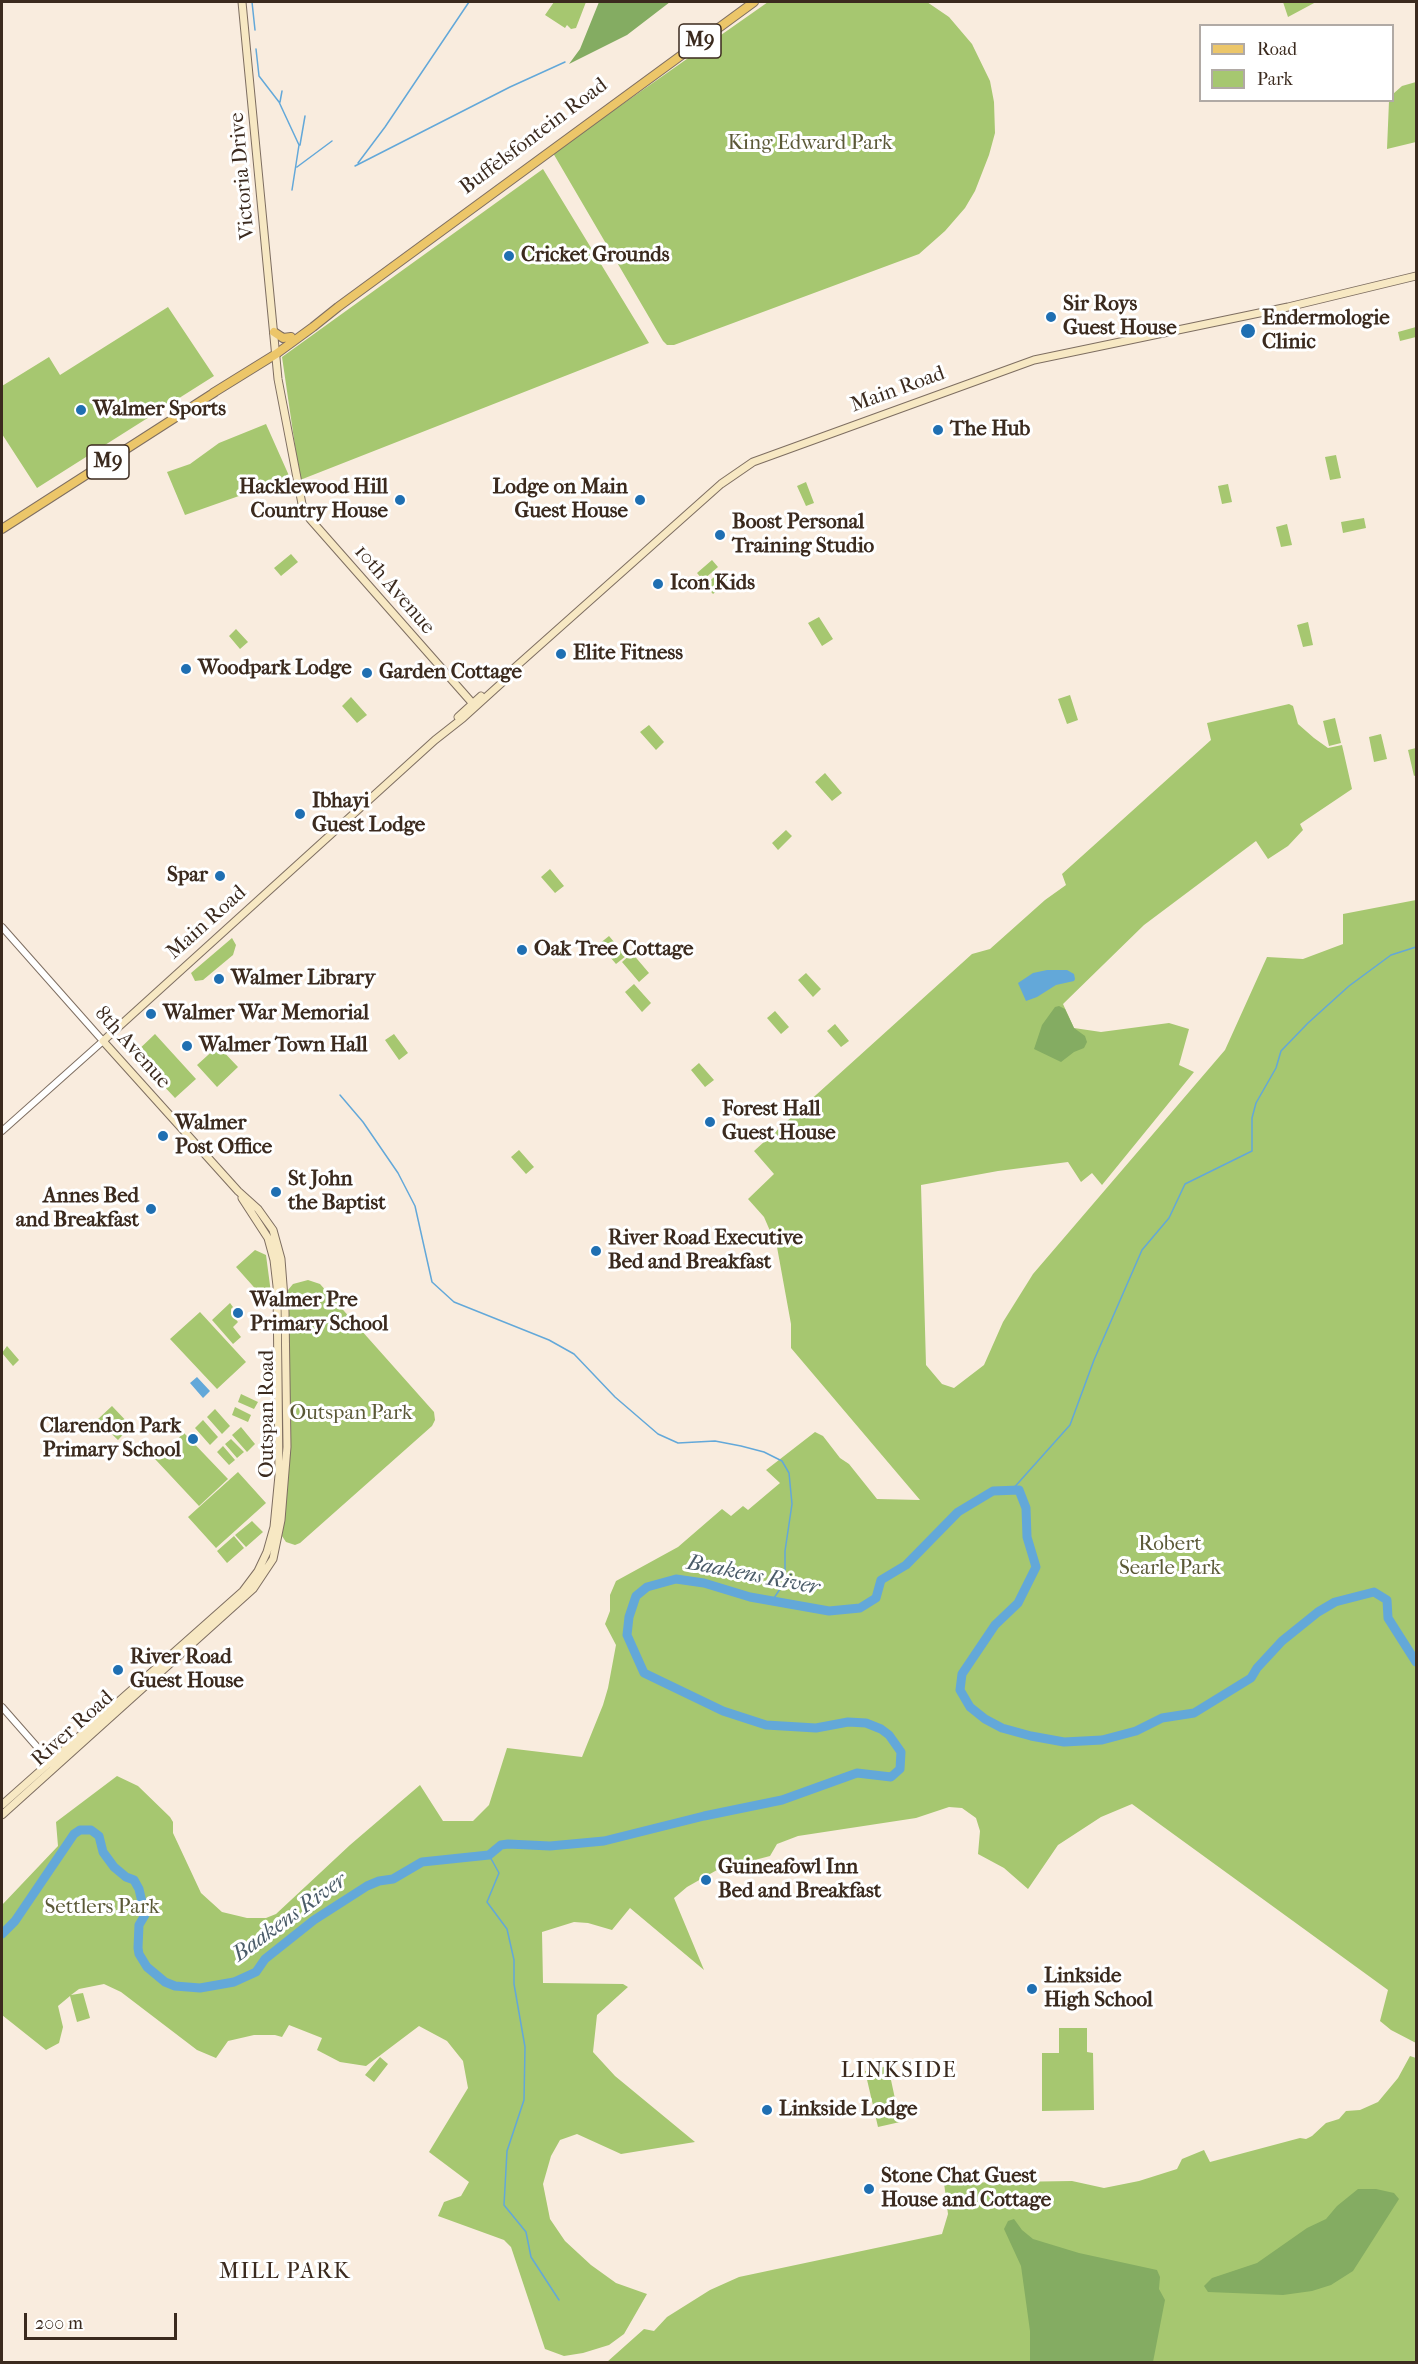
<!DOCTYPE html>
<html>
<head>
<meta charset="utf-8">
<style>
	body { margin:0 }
	#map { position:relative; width:1418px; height:2364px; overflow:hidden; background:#f9ecde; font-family:"IM FELL French Canon",serif }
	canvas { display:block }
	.frame { position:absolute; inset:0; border:3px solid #3b2a1e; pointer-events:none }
	.legend { position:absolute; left:1199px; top:24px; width:195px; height:78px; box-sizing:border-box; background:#fff; border:2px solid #b1aaa5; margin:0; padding:8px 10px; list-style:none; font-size:18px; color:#3b2a1e }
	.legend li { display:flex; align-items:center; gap:12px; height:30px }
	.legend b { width:30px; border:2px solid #b1aaa5 }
	.scale { position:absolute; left:24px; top:2313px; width:153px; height:27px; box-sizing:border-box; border:3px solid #3b2a1e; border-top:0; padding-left:8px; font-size:18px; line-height:21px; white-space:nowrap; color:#3b2a1e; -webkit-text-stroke:4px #fff; paint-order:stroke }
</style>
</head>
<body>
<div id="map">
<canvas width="1418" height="2364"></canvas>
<div class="frame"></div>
<ul class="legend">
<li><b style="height:8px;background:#ecc669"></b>Road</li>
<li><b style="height:16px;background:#a6c770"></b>Park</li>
</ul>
<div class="scale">200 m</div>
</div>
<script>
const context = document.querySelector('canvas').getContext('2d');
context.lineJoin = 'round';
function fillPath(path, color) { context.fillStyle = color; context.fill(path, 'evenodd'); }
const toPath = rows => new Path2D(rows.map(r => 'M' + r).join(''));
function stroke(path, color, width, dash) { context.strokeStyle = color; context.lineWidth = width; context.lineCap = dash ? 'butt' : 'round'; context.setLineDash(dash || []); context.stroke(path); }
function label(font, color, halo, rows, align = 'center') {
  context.font = font + ' "IM FELL French Canon",serif'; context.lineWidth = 6; context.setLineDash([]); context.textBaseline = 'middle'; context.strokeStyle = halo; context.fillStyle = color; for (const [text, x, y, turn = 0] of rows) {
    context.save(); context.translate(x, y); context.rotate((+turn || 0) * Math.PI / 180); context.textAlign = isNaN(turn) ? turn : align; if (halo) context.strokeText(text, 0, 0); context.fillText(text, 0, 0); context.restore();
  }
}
fillPath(toPath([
	[554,2,586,2,576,28,571,29,567,25,565,28,545,15],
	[768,2,927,2,949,17,972,44,990,81,994,102,995,133,989,155,975,191,965,208,945,231,919,254,674,345,667,345,663,341,553,153],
	[1283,2,1316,2,1288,17],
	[1416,82,1416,142,1387,149,1389,101,1392,100,1393,94,1402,86],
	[543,169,649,343,300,480,282,357],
	[168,307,214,376,37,488,2,434,2,386,49,357,60,375],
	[1416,327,1416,337,1400,341,1398,332],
	[266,424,290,478,185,515,167,472,190,464,219,443],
	[1336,455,1341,478,1330,480,1325,457],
	[806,482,814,503,806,506,797,486],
	[1228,484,1232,502,1222,504,1218,486],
	[1364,518,1366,528,1343,533,1341,522],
	[1287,524,1292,545,1281,547,1276,527],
	[291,554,298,562,281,576,274,568],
	[712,560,718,567,703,580,697,573],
	[721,571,729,580,713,594,705,585],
	[819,617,833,639,822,646,808,623],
	[1308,622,1313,645,1303,647,1297,625],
	[236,629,248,642,240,649,229,636],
	[1070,695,1078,720,1067,724,1058,699],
	[351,697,367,715,357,723,342,706],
	[1289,704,1293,706,1298,724,1314,738,1328,748,1342,745,1352,789,1300,824,1303,830,1288,846,1268,859,1256,841,1144,925,1063,1004,1074,1028,1101,1032,1169,1023,1189,1029,1179,1065,1194,1072,1102,1185,1092,1173,1081,1182,1068,1162,998,1171,921,1185,926,1365,942,1384,954,1388,984,1365,1003,1322,1033,1274,1225,1050,1267,957,1303,959,1343,944,1343,914,1416,900,1416,2043,1391,2030,1380,2021,1388,1990,1132,1804,1101,1817,1058,1845,1028,1889,1004,1868,978,1854,980,1831,976,1818,962,1808,949,1807,916,1818,798,1836,777,1844,770,1856,717,1870,687,1887,674,1898,704,1970,630,1908,612,1930,588,1923,574,1922,542,1932,543,1983,623,1984,628,1987,597,2015,593,2052,615,2076,695,2142,621,2154,577,2134,560,2140,551,2156,543,2184,550,2219,565,2241,591,2265,616,2283,647,2294,624,2334,609,2345,583,2353,564,2356,545,2349,511,2247,504,2240,438,2216,444,2202,461,2196,469,2182,429,2152,468,2088,463,2061,447,2041,419,2026,366,2066,340,2062,317,2050,322,2038,289,2025,282,2037,275,2035,254,2035,228,2041,216,2058,197,2050,121,1992,104,1984,79,1989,71,1995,83,1993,90,2018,77,2022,70,1996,58,2006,63,2027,59,2043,46,2050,2,2015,2,1905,58,1846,56,1822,117,1776,138,1786,170,1817,173,1822,173,1833,201,1893,222,1912,247,1918,266,1918,276,1914,350,1845,420,1785,443,1821,473,1821,489,1805,507,1748,582,1757,603,1705,608,1688,616,1645,605,1624,610,1611,610,1595,616,1581,678,1547,722,1509,731,1516,743,1506,748,1510,780,1483,766,1470,815,1432,823,1436,840,1458,849,1464,877,1499,920,1500,791,1348,791,1324,777,1247,764,1217,748,1199,774,1174,754,1151,972,954,990,949,1045,900,1066,885,1062,874,1211,740,1207,723],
	[1335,718,1341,743,1329,746,1323,721],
	[649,725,664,742,656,750,640,732],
	[1381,734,1387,759,1374,762,1369,737],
	[1416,748,1416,775,1414,776,1408,750],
	[825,773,842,793,832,801,815,782],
	[786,830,792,836,778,850,772,843],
	[550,869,564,886,555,893,541,877],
	[609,936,626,956,616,964,599,944],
	[232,938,236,945,233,955,203,980,195,981,191,973],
	[632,953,649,973,639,982,622,962],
	[806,973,821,989,813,997,798,980],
	[634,984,651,1003,642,1012,625,992],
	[775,1011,789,1027,781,1034,767,1018],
	[835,1024,849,1041,841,1047,827,1031],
	[155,1034,196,1079,175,1098,134,1054],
	[394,1034,408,1053,399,1060,385,1040],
	[218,1046,238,1067,217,1087,197,1065],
	[699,1063,714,1080,705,1087,691,1070],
	[519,1150,534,1167,526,1174,511,1157],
	[255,1250,266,1255,271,1293,260,1294,236,1267],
	[308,1280,320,1284,434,1412,435,1420,432,1426,300,1543,295,1545,286,1542,282,1536,290,1450,288,1290,293,1284],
	[230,1303,233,1307,231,1309,231,1314,238,1322,233,1327,241,1337,233,1344,212,1320],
	[200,1312,246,1362,217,1389,170,1339],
	[7,1346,19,1360,13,1366,2,1353],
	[241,1394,258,1402,254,1409,238,1402],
	[112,1406,131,1426,118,1440,97,1420],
	[235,1407,251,1415,248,1422,232,1415],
	[215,1409,230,1426,222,1434,207,1417],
	[203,1420,218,1437,210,1445,195,1428],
	[241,1427,255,1444,247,1452,232,1435],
	[184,1433,228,1479,199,1506,155,1459],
	[231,1439,244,1452,237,1458,225,1444],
	[223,1446,235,1460,229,1465,217,1452],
	[238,1472,266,1503,216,1548,188,1517],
	[252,1521,263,1532,246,1547,235,1535],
	[234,1536,244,1548,227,1563,217,1551],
	[1059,2028,1087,2028,1087,2052,1093,2053,1094,2110,1042,2111,1042,2053,1059,2053],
	[1410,2056,1416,2058,1416,2362,607,2362,644,2329,654,2331,667,2317,710,2290,739,2277,942,2234,948,2214,944,2183,1072,2181,1104,2188,1139,2181,1177,2169,1182,2159,1204,2150,1210,2162,1300,2138,1306,2139,1312,2136,1326,2123,1339,2119,1346,2111,1360,2110,1378,2102,1398,2078],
	[380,2057,388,2064,374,2082,365,2075],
	[888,2066,900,2122,878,2127,865,2071]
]), '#a6c770');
fillPath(toPath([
	[599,2,670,2,627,35,569,64,580,49],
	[1059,1006,1065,1009,1074,1028,1085,1036,1087,1042,1084,1048,1074,1052,1061,1062,1034,1049,1042,1025,1055,1007],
	[1358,2189,1376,2189,1394,2193,1399,2199,1353,2271,1331,2285,1312,2291,1283,2295,1208,2292,1204,2286,1212,2278,1257,2263,1307,2228,1326,2219,1337,2206],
	[1014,2219,1022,2230,1033,2239,1079,2253,1157,2270,1160,2277,1159,2289,1165,2300,1153,2362,1030,2362,1030,2331,1021,2266,1004,2229,1008,2221]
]), '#84ac62');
fillPath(toPath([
	[1047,970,1067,970,1074,974,1075,979,1074,981,1056,985,1037,997,1026,1001,1018,983,1033,973],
	[197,1377,210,1391,203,1398,190,1383]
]), '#63a8d9');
stroke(toPath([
	[252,2,255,30],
	[256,49,259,76,279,102,299,145,292,190],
	[280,102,282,91],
	[300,145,305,116],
	[358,163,385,127,469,2],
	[355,166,510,87,565,62],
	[297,167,332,141],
	[340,1095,363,1122,398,1173,415,1206,432,1282,454,1302,549,1340,574,1354,615,1397,658,1434,678,1443,715,1441,741,1446,764,1452,782,1461,789,1473,792,1504,785,1551,785,1578,780,1589,772,1601],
	[1011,1491,1070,1425,1094,1360,1142,1250,1169,1218,1185,1184,1252,1151,1252,1118,1256,1103,1276,1068,1281,1051,1308,1023,1349,986,1391,955,1416,947],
	[489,1855,499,1873,487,1902,507,1929,514,1960,514,1984,525,2047,524,2100,507,2151,504,2205,526,2232,531,2257,559,2300]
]), '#63a8d9', 1.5);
stroke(toPath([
	[2,1934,15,1921,74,1834,80,1830,91,1830,99,1836,103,1852,114,1867,126,1877,134,1880,139,1889,145,1915,139,1925,138,1948,139,1954,147,1967,165,1982,175,1986,200,1988,234,1982,256,1972,265,1959,314,1920,367,1886,379,1881,393,1879,422,1862,489,1855,501,1845,508,1844,550,1846,604,1841,704,1816,782,1800,857,1773,891,1777,900,1769,901,1752,889,1735,881,1729,866,1723,848,1722,816,1728,766,1725,723,1711,644,1673,627,1635,629,1617,636,1596,647,1587,676,1579,704,1583,750,1597,829,1611,860,1608,876,1598,881,1580,906,1565,958,1512,993,1491,1019,1490,1026,1508,1027,1537,1036,1567,1018,1603,995,1625,962,1674,960,1690,970,1707,985,1719,1002,1728,1031,1736,1064,1742,1102,1740,1136,1731,1162,1718,1194,1713,1251,1678,1257,1668,1282,1641,1318,1612,1335,1602,1374,1592,1387,1600,1388,1618,1416,1662]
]), '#63a8d9', 9);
const tertiary = toPath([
	[2,927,103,1041,2,1131],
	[2,1707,53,1765]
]);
const secondary = toPath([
	[242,2,278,379,302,504,310,519,474,705],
	[512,670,721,484,753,462,1034,360,1288,307,1416,276],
	[458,717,481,696],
	[2,1805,243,1591,258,1571,267,1552,274,1527,279,1475,277,1286,274,1260,268,1238,242,1198],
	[2,1815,253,1589,273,1559,281,1520,287,1447,285,1311,281,1259,273,1230,258,1209,238,1191,103,1041,435,740,463,718,506,679,515,668]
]);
const primary = toPath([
	[274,332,283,338,291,337],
	[213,393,276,354,313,327,338,307,754,2],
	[2,529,215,392]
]);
stroke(tertiary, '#7e6e61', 8);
stroke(secondary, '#7e6e61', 9);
stroke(primary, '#7e6e61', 10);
stroke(tertiary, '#fff', 6);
stroke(secondary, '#f7e8c3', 7);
stroke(primary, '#ecc669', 8);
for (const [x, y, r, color] of [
	[509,256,6,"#1f6fb2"],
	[1051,317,6,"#1f6fb2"],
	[1248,331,8,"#1f6fb2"],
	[81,410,6,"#1f6fb2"],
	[938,430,6,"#1f6fb2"],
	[400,500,6,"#1f6fb2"],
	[640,500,6,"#1f6fb2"],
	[720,535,6,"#1f6fb2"],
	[658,584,6,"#1f6fb2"],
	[561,654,6,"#1f6fb2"],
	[186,669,6,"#1f6fb2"],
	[367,673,6,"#1f6fb2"],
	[300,814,6,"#1f6fb2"],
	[220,876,6,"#1f6fb2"],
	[522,950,6,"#1f6fb2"],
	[219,979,6,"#1f6fb2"],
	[151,1014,6,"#1f6fb2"],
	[187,1046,6,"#1f6fb2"],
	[710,1122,6,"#1f6fb2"],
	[163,1136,6,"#1f6fb2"],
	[276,1192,6,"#1f6fb2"],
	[151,1209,6,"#1f6fb2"],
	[596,1251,6,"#1f6fb2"],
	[238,1313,6,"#1f6fb2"],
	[193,1439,6,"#1f6fb2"],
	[118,1670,6,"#1f6fb2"],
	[706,1880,6,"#1f6fb2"],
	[1032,1989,6,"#1f6fb2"],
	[767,2110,6,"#1f6fb2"],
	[869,2189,6,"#1f6fb2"]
]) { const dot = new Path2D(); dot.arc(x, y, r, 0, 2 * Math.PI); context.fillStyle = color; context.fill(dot); stroke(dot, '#fff', 2); }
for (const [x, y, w] of [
	[700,41,42],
	[108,462,42]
]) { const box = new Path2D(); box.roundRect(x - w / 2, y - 17, w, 34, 4.5); context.fillStyle = '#fff'; context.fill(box); stroke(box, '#3b2a1e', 1.5); }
label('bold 20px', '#3b2a1e', null, [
	["M9",700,41],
	["M9",108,462]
]);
label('21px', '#3b2a1e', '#fff', [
	["Buffelsfontein Road",534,137,-37],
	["Victoria Drive",243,176,-95],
	["Main Road",898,390,-20],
	["10th Avenue",394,590,49],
	["Main Road",207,923,-42],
	["8th Avenue",132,1048,48],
	["Outspan Road",268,1414,-90],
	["River Road",73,1729,-42]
]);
label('21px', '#5b5937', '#fff', [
	["King Edward Park",810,144],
	["Outspan Park",351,1414],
	["Robert",1170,1545],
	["Searle Park",1170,1569],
	["Settlers Park",102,1908]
]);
label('bold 21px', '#3b2a1e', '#fff', [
	["Cricket Grounds",521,256],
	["Sir Roys",1063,305],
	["Guest House",1063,329],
	["Endermologie",1262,319],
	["Clinic",1262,343],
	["Walmer Sports",93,410],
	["The Hub",950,430],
	["Hacklewood Hill",388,488,"right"],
	["Country House",388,512,"right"],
	["Lodge on Main",628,488,"right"],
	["Guest House",628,512,"right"],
	["Boost Personal",732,523],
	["Training Studio",732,547],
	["Icon Kids",670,584],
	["Elite Fitness",573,654],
	["Woodpark Lodge",198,669],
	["Garden Cottage",379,673],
	["Ibhayi",312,802],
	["Guest Lodge",312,826],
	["Spar",208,876,"right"],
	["Oak Tree Cottage",534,950],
	["Walmer Library",231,979],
	["Walmer War Memorial",163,1014],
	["Walmer Town Hall",199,1046],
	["Forest Hall",722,1110],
	["Guest House",722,1134],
	["Walmer",175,1124],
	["Post Office",175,1148],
	["St John",288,1180],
	["the Baptist",288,1204],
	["Annes Bed",139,1197,"right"],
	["and Breakfast",139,1221,"right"],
	["River Road Executive",608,1239],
	["Bed and Breakfast",608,1263],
	["Walmer Pre",250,1301],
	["Primary School",250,1325],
	["Clarendon Park",181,1427,"right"],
	["Primary School",181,1451,"right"],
	["River Road",130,1658],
	["Guest House",130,1682],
	["Guineafowl Inn",718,1868],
	["Bed and Breakfast",718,1892],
	["Linkside",1044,1977],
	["High School",1044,2001],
	["Linkside Lodge",779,2110],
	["Stone Chat Guest",881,2177],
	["House and Cottage",881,2201]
], 'left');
label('italic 22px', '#4b5c69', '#fff', [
	["Baakens River",753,1576,11],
	["Baakens River",290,1918,-36]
]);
context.letterSpacing = '1.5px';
label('22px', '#3b2a1e', '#fff', [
	["LINKSIDE",899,2072],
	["MILL PARK",285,2273]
]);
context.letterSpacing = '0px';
</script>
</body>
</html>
